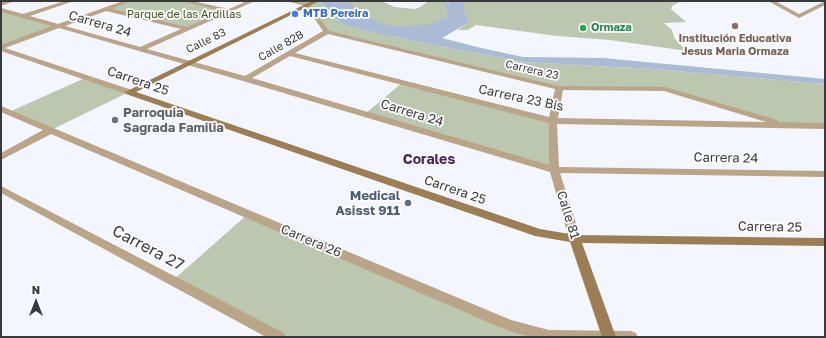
<!DOCTYPE html>
<html>
<head>
<meta charset="utf-8">
<style>
	body { margin:0 }
	#map { position:relative; width:826px; height:338px; overflow:hidden; background:#f3f5ff; font-family:"Golos Text",sans-serif }
	canvas { display:block }
	.frame { position:absolute; inset:0; border:2px solid #38393d; pointer-events:none }
	.north { position:absolute; left:16px; top:282px; width:40px; height:40px; -webkit-text-stroke:3px #fff; paint-order:stroke; rotate:0deg; font-size:11px; font-weight:700; line-height:16px; text-align:center; color:#38393d }
	.north::after { content:''; display:block; margin:auto; width:14px; height:18px; background:#38393d; clip-path:polygon(50% 0,100% 100%,50% 72%,0 100%) }
</style>
</head>
<body>
<div id="map">
<canvas width="826" height="338"></canvas>
<div class="frame"></div>
<div class="north">N</div>
</div>
<script>
const context = document.querySelector('canvas').getContext('2d');
context.lineJoin = 'round';
function fillPath(path, color) { context.fillStyle = color; context.fill(path, 'evenodd'); }
const toPath = rows => new Path2D(rows.map(r => 'M' + r).join(''));
function stroke(path, color, width, dash) { context.strokeStyle = color; context.lineWidth = width; context.lineCap = dash ? 'butt' : 'round'; context.setLineDash(dash || []); context.stroke(path); }
function label(font, color, halo, rows, align = 'center') {
  context.font = font + ' "Golos Text",sans-serif'; context.lineWidth = 3.5; context.setLineDash([]); context.textBaseline = 'middle'; context.strokeStyle = halo; context.fillStyle = color; for (const [text, x, y, turn = 0] of rows) {
    context.save(); context.translate(x, y); context.rotate((+turn || 0) * Math.PI / 180); context.textAlign = isNaN(turn) ? turn : align; if (halo) context.strokeText(text, 0, 0); context.fillText(text, 0, 0); context.restore();
  }
}
fillPath(toPath([
	[128,1,184,1,230,11,188,29,105,9],
	[288,1,319,1,340,22,347,26,428,44,524,62,653,69,825,84,825,126,785,125,665,89,559,88,327,32,308,5],
	[337,1,381,1,395,7,415,9,422,6,428,1,443,1,446,9,455,16,456,20,449,29,430,33,401,32,364,21,356,13],
	[460,1,681,1,672,6,671,9,686,22,664,23,672,30,675,39,687,51,610,40,557,36,476,25,468,30,458,30,468,23,468,18,462,9],
	[1,10,58,26,1,47],
	[85,78,129,92,51,130,9,112],
	[402,83,553,121,554,170,365,114],
	[248,214,549,336,609,337,279,337,172,281]
]), '#bbc7ae');
fillPath(toPath([
	[319,1,337,1,356,13,364,21,412,33,430,33,449,29,456,20,455,16,446,9,443,1,447,1,449,7,454,10,457,6,457,1,460,1,462,9,468,18,468,23,442,38,481,48,523,57,603,58,825,79,825,84,653,69,524,62,428,44,347,26,340,22]
]), '#abbbd5');
fillPath(toPath([
	[328,1,345,1,376,21,386,25,401,27,430,24,448,17,447,10,449,1,465,1,463,10,464,20,462,24,433,34,401,37,383,35,364,29,335,9,328,1]
]), '#abbbd5');
fillPath(toPath([
	[6,1,15,1,1,6,1,2,6,1],
	[65,1,74,1,30,16,58,24,123,1,131,1,112,9,187,27,223,11,181,1,192,1,229,9,247,1,255,1,147,49,245,76,323,31,306,6,285,1,308,3,310,4,329,31,559,86,665,87,777,120,778,122,825,123,825,129,557,124,559,167,825,171,825,177,560,173,581,239,579,242,575,243,571,242,569,239,550,172,243,81,59,28,5,48,132,90,132,94,126,94,1,51,1,45,52,26,1,12,1,8,23,14,65,1],
	[106,11,181,29,140,47,65,26,106,11],
	[328,34,555,89,549,117,295,53,328,34],
	[290,56,549,123,549,165,252,78,290,56],
	[563,90,664,91,766,122,558,118,563,90],
	[768,1,775,1,799,14,825,1,825,5,799,18,768,1],
	[1,106,511,320,549,330,631,331,636,333,638,337,531,337,509,331,51,134,1,160,1,153,43,130,1,112,1,106],
	[1,186,284,333,286,337,266,337,1,193,1,186]
]), '#baa589');
fillPath(toPath([
	[312,1,319,1,136,92,540,229,575,235,825,238,825,246,582,243,616,337,602,337,570,242,535,236,126,94,125,92,312,1]
]), '#9c7e54');
for (const [x, y, r, color] of [
	[295,14,4,"#3f7fe0"],
	[735,26,4,"#8d6e63"],
	[583,28,4,"#2e9e5b"],
	[115,120,4,"#6b7280"],
	[408,203,4,"#5c6f8a"]
]) { const dot = new Path2D(); dot.arc(x, y, r, 0, 2 * Math.PI); context.fillStyle = color; context.fill(dot); stroke(dot, '#fff', 1.5); }
label('bold 11px', '#366cbe', '#fff', [
	["MTB Pereira",303,14]
], 'left');
label('11px', '#3e4f23', '#fff', [
	["Parque de las Ardillas",184,15]
]);
label('bold 11px', '#27864d', '#fff', [
	["Ormaza",591,28]
], 'left');
label('bold 11px', '#785e54', '#fff', [
	["Institución Educativa",735,39],
	["Jesus Maria Ormaza",735,52]
]);
label('11px', '#38393d', '#fff', [
	["Calle 83",206,41,-26],
	["Calle 82B",281,46,-30],
	["Carrera 23",532,70,13]
]);
label('13px', '#38393d', '#fff', [
	["Carrera 24",100,24,16],
	["Carrera 25",138,81,19],
	["Carrera 23 Bis",521,98,12],
	["Carrera 24",412,113,17],
	["Carrera 24",726,158,1],
	["Carrera 25",455,190,19],
	["Calle 81",568,215,73],
	["Carrera 25",770,227,1],
	["Carrera 26",311,241,23]
]);
label('bold 13px', '#5b616d', '#fff', [
	["Parroquia",123,113],
	["Sagrada Familia",123,128]
], 'left');
label('bold 13px', '#4e5e75', '#fff', [
	["Medical",400,196],
	["Asisst 911",400,211]
], 'right');
label('bold 14px', '#4b265d', '#fff', [
	["Corales",429,160]
]);
label('16px', '#38393d', '#fff', [
	["Carrera 27",148,248,28]
]);
</script>
</body>
</html>
